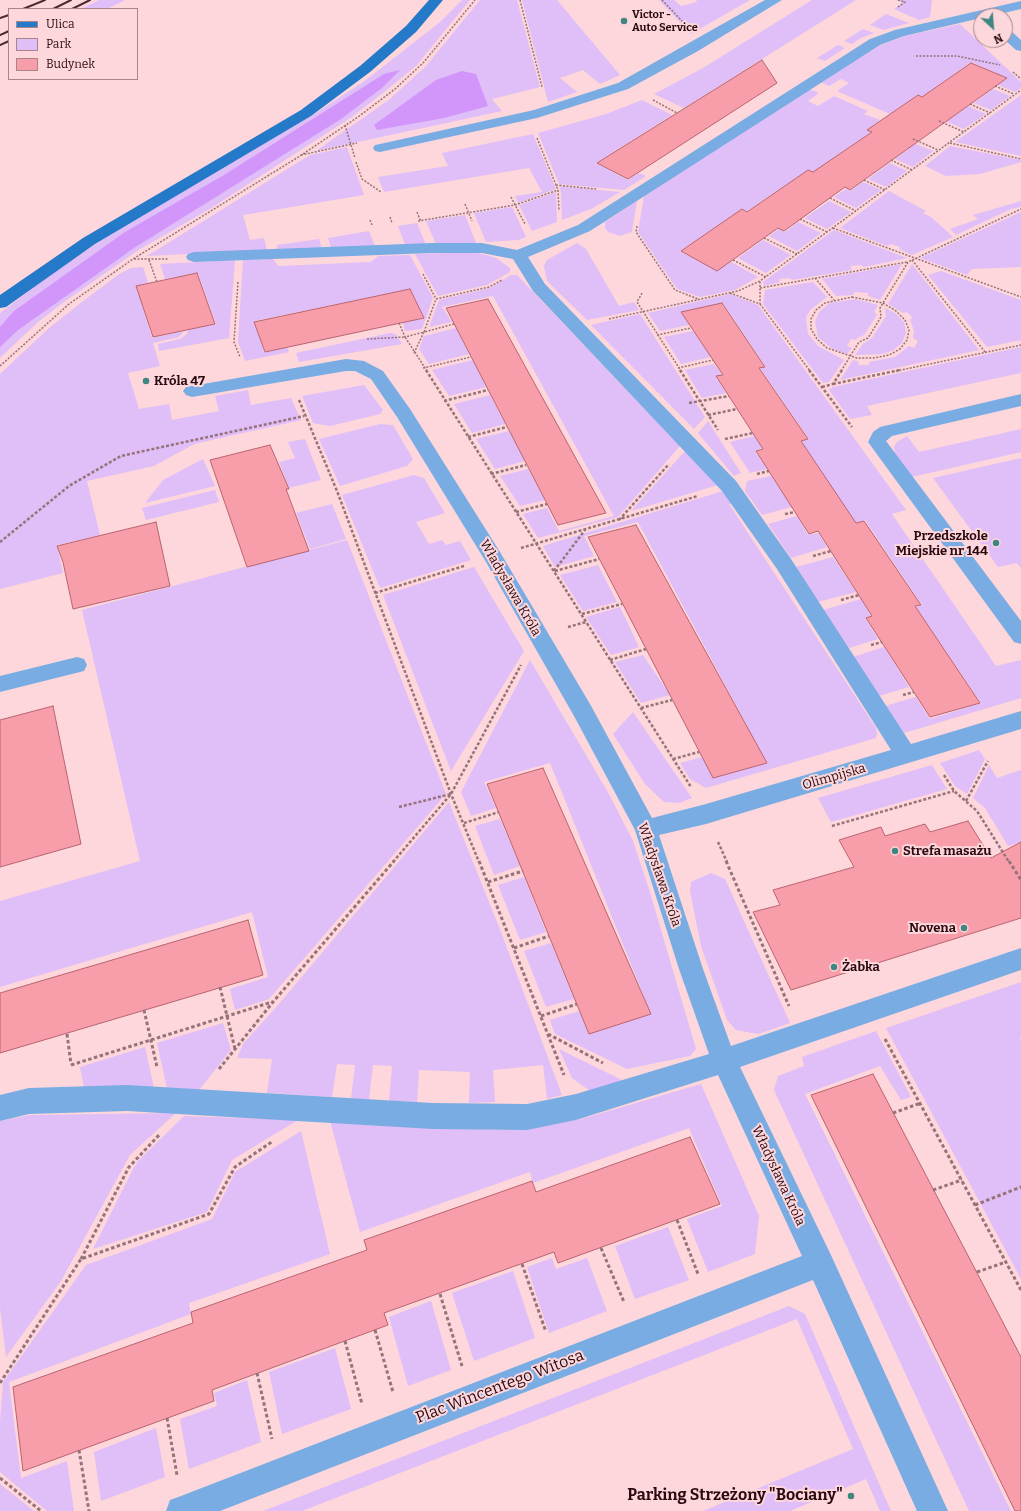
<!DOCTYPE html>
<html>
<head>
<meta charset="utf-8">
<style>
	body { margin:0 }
	#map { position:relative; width:1021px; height:1511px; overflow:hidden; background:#fdd7db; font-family:Bitter,serif }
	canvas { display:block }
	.legend { position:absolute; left:8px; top:8px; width:130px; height:72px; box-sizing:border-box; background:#fdd7db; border:1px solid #a9858a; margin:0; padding:5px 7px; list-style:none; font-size:12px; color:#2a0a10 }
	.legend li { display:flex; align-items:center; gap:8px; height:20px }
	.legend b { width:20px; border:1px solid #a9858a }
	.north { position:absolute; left:973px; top:8px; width:40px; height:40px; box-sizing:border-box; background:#fdd7db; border:1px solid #a9858a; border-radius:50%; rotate:154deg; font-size:11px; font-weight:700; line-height:16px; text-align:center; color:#2a0a10 }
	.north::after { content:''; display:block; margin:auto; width:14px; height:18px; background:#3f8683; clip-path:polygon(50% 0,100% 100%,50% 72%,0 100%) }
</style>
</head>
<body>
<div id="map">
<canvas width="1021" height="1511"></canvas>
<ul class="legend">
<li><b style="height:5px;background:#2479c8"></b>Ulica</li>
<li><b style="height:11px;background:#e0bef8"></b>Park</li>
<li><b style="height:11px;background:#f89eaa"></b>Budynek</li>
</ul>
<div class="north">N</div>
</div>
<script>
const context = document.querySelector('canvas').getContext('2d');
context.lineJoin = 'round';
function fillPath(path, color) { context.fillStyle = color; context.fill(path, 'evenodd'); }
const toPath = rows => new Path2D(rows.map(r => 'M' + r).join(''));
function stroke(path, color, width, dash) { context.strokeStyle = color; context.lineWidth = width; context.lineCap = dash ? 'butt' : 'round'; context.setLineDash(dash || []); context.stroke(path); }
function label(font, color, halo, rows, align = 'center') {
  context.font = font + ' Bitter,serif'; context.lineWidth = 4; context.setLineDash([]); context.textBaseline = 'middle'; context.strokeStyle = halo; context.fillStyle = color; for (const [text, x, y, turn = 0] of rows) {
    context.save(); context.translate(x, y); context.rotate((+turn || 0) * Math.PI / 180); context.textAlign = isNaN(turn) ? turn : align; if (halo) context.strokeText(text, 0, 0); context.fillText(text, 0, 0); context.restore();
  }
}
fillPath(toPath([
	[99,0,125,0,107,9,81,9],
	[462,0,470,0,416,66,388,89,352,117,296,153,213,207,137,251,64,302,37,323,0,358,0,313,57,270,117,230,316,113,366,80,440,22],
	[480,0,517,0,540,87,492,99,502,111,316,151,390,99,426,66],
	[522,0,557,0,620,75,600,84,583,70,560,78,577,92,548,102],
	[659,0,674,0,681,6,697,2,696,0,750,0,691,34],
	[812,0,856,0,684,108,654,94,703,68],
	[896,0,932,0,930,17,919,20,894,9,903,3],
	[886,14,909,23,883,30,870,25],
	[960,24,1021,82,1021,88,1015,92,998,85,1007,78,971,62,922,97,917,95,890,114,837,91,849,83,841,79,829,86,820,82,879,46,905,36],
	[863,29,874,33,861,38,852,44,844,41],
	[838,45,845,48,825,61,817,58],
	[809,89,819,93,808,101,818,106,834,96,868,111,864,114,880,120,867,130,871,132,813,172,808,170,747,211,742,209,680,251,717,271,731,262,758,277,735,290,700,297,677,289,638,232,644,196],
	[993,89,1010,96,991,110,974,103],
	[1021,95,1021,156,955,142],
	[642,100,672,115,596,163,628,180,639,173,646,176,624,190,559,184,538,133,606,114],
	[968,106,986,114,964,129,943,120,954,112,958,114],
	[533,134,556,189,518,203,515,196,542,192,529,168,384,192,378,177,448,166,442,153],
	[911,142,933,151,913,167,895,159,909,149,905,147],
	[950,146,1021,160,1021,162,980,174,946,176,925,166],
	[347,147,364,195,243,215,250,240,264,238,267,250,147,256,310,155],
	[890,163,907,171,886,187,868,179],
	[863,182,881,190,856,208,834,197,846,189,850,191],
	[559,186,620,192,591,209,562,220,561,192],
	[889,191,926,211,923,213,931,217,953,237,912,255,899,249,900,247,891,244,887,246,840,228],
	[556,192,557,222,532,231,519,205],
	[637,201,632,232,620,236,608,232,605,228,605,222],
	[829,201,851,212,827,229,805,218],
	[1021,201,1021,207,1011,209,956,235,950,229,978,219,973,215],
	[512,207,526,237,518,240,486,242,474,213],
	[1021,212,1021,267,972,269,967,275,920,258],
	[465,215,476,243,436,244,426,221],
	[798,222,821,233,797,251,769,236,779,229,785,232],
	[417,223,426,245,405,245,398,226],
	[834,230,907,258,864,267,861,265,850,266,852,270,792,280,790,278,779,279,780,282,764,286,763,282],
	[369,231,375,246,331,248,328,238],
	[319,239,322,248,277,250,277,245],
	[763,240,791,255,766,273,738,258],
	[577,243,586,249,619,306,634,302,639,310,587,320,547,281,544,266,547,260],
	[475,252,496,258,510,268,510,272,487,285,438,296,415,254],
	[410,255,433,298,422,329,405,331,403,322,424,318,410,289,254,321,264,352,287,347,289,352,245,361,238,342,243,260,273,259,278,266,371,262,378,256],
	[235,260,229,338,159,351,158,344,180,339,187,334,188,330,216,324,198,273,165,279,160,264],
	[902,264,880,300,868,296,868,293,855,292,853,295,836,296,822,279],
	[912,264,979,350,840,380,853,360,858,361,859,365,869,365,869,362,895,357,909,346,914,348,918,341,913,338,914,331,910,319,913,318,907,312,903,313,888,304],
	[143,267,148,283,136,286,152,338,184,331,179,337,153,343,160,366,128,373,139,409,169,404,172,420,219,411,215,396,248,390,251,405,291,398,301,420,194,444,154,466,87,481,100,535,57,545,63,573,0,589,0,374,49,328,87,298,121,273,131,268],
	[941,271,1021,300,1021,340,987,347,928,275],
	[511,275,517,275,680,446,618,517,538,538,523,514,547,508,559,531,614,516,493,296,442,307,452,322,429,327,439,300,490,288],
	[813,282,827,297,810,310,806,317,808,334,818,346,844,360,829,382,823,383,763,304,765,290],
	[730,294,758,305,906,510,892,514,996,666,1021,660,1021,698,904,733,885,706,916,697,930,719,981,703,916,607,922,605,865,520,856,523,801,441,809,439,760,368,766,367,723,303,681,312,689,325,660,331,648,313],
	[856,299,878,305,874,312,877,315,864,335,857,338,856,340,851,339,847,346,852,348,847,354,831,348,818,337,815,322,819,312,830,303],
	[885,308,895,313,904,322,906,333,902,343,892,351,882,354,855,355,863,344,872,338,886,316],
	[640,314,705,417,694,429,591,325],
	[456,328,469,354,429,364,419,349,424,336],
	[693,331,711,357,681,364,664,337],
	[390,333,396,334,402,344,299,362,296,353],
	[1021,347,1021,373,867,406,872,415,850,419,829,390,833,387],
	[473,360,486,387,449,396,432,370],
	[714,364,722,375,716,377,726,393,702,398,685,370],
	[364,385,383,410,380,414,330,426,313,423,302,396],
	[490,395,505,424,472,433,454,404],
	[708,421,741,473,734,476,698,433],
	[380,424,393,425,413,459,407,466,340,486,319,439],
	[1021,429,1021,452,912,477,895,454,894,447,897,442,907,436,919,452],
	[509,431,525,461,495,469,476,439],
	[754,436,762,448,755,451,767,469,750,473,730,442],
	[305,439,321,480,289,488,279,462,295,458,288,442],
	[685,451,718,485,631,511],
	[1021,458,1021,568,1017,563,998,567,933,478],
	[203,459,215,486,145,503,163,480],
	[528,469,545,500,520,506,500,476],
	[414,475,424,478,445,513,416,522,429,544,442,540,446,545,460,541,471,560,380,588,342,495],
	[771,476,792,507,762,515,745,491,747,481],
	[215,490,219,502,146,520,142,508],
	[723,491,734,504,729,504,876,728,877,734,876,738,706,788,690,779,680,763,702,757,713,778,767,763,638,522,584,536,594,556,555,567,543,546],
	[332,504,346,539,310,549,296,513],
	[797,516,808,535,818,533,827,547,791,558,768,524],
	[347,540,446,794,269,999,235,1010,230,989,268,977,252,912,0,987,0,901,140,861,82,610],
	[833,557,856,592,818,602,796,567],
	[598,565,617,602,583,611,560,575],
	[474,567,524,651,451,771,383,595],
	[861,599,871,616,865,618,878,639,849,648,823,610],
	[620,607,639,647,611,655,586,617],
	[884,647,909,687,879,696,853,657],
	[643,655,670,695,641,703,615,662],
	[530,660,609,794,633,841,649,889,696,1049,690,1056,627,1069,555,1034,550,1020,579,1011,589,1034,651,1014,550,763,484,782,496,808,471,816,461,792],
	[633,712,692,798,679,803,664,802,645,784,613,734],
	[979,750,985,759,967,794,955,786,940,763],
	[932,765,947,789,831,822,818,798],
	[989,765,997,778,1021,770,1021,842,1008,846,985,808,973,798],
	[449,802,501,932,562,1095,547,1099,543,1065,493,1070,495,1102,469,1103,470,1072,419,1070,417,1102,389,1101,392,1066,373,1065,369,1100,351,1098,355,1065,337,1064,332,1097,267,1093,272,1059,237,1058,243,1044,278,1005],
	[500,819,520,866,494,875,475,826],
	[711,873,725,879,790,1023,758,1034,736,1030,727,1020,701,946,690,891,691,882],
	[524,877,546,932,520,940,498,885],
	[551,943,574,999,546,1007,524,951],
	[1021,982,1021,1038,1020,1039,1021,1042,1021,1279,886,1028],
	[223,1023,231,1050,199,1090,167,1088,157,1043],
	[876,1031,911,1097,901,1100,880,1066,805,1094,1011,1511,969,1511,774,1090,778,1076,804,1066,802,1057],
	[145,1047,154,1088,84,1088,80,1067],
	[559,1049,624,1081,590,1091,572,1078],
	[701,1084,759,1216,755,1254,708,1272,687,1219,722,1206,689,1128,533,1183,530,1172,360,1232,330,1121,496,1130,540,1127,581,1119],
	[176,1113,130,1155,61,1281,6,1357,0,1308,0,1121,30,1115],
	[184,1116,298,1120,232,1160,207,1212,93,1249,133,1169,139,1160],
	[301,1131,330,1254,189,1303,191,1314,9,1382,21,1478,67,1461,74,1511,47,1511,0,1472,0,1422,3,1382,86,1265,212,1219,235,1172],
	[668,1227,689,1280,635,1299,615,1246],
	[552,1258,556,1269,587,1258,607,1311,549,1333,527,1267],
	[513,1271,535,1338,474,1361,452,1293],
	[431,1301,451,1370,408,1386,389,1317],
	[789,1306,805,1314,891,1511,880,1511,866,1479,790,1511,703,1511,853,1449,797,1319,302,1511,263,1511],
	[335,1348,351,1409,282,1434,269,1372],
	[247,1380,261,1442,189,1469,180,1419,217,1406,214,1393],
	[156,1428,165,1477,101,1501,94,1452],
	[0,1484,34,1511,0,1511]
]), '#e0bef8');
fillPath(toPath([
	[400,70,382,88,341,119,134,248,18,330,0,347,0,327,14,311,125,232,224,175,384,74],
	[462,71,476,74,488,106,444,118,377,130,374,125,436,80]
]), '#d295fa');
const building = toPath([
	[762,60,777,83,628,179,597,163,762,60],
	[971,63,1007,78,850,190,845,187,784,231,778,228,717,271,681,251,742,209,747,212,808,170,813,172,872,132,867,130,918,95,922,97,971,63],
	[197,273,215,324,153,337,136,286,197,273],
	[410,289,424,318,265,352,254,322,410,289],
	[488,299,606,513,558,525,446,308,488,299],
	[722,303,765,367,759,368,808,439,801,441,856,523,864,521,921,605,915,606,980,703,930,717,866,618,872,616,818,531,809,534,756,451,763,449,716,376,723,375,681,312,722,303],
	[270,445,289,489,286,489,309,551,247,567,210,460,270,445],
	[156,522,170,586,73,609,63,562,57,546,156,522],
	[636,525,767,763,713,778,588,537,636,525],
	[53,706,81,844,0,867,0,720,53,706],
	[543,768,651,1014,589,1034,487,784,543,768],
	[968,821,991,858,1021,842,1021,918,791,990,753,912,780,905,773,890,854,867,839,840,881,827,885,836,925,824,930,832,968,821],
	[248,920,263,975,0,1053,0,993,248,920],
	[873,1074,1021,1357,1021,1511,1015,1511,811,1095,873,1074],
	[690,1137,720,1204,558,1263,554,1252,384,1313,388,1325,212,1390,214,1401,23,1471,13,1387,193,1323,191,1312,367,1250,364,1240,532,1181,536,1192,690,1137]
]);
fillPath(building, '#f89eaa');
stroke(building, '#b86470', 1);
stroke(toPath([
	[520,0,542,87],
	[662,0,683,22],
	[898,0,905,2,898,7],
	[916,56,957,56,1000,65],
	[1013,72,1021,79],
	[995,86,1014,94],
	[653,100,677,113],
	[970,104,990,113],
	[939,121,964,132],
	[345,125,355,158],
	[537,138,558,190,559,211],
	[913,139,938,150],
	[950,143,1021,159],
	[301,155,357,143],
	[891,160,912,170],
	[356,162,362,179,381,192],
	[864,180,885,190],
	[556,185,596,189],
	[511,197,525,224],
	[830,198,856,211],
	[465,204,472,221],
	[417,212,421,222],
	[390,217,392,223],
	[800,219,827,232],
	[370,220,372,225],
	[418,221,515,205,558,190],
	[637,226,636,232,675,290,698,299],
	[833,228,1021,297],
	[764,238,797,254],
	[134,259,169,259],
	[149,260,157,282],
	[733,260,766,277],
	[912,260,985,352],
	[423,274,436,299],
	[815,278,834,300],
	[238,282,234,342,240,357],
	[760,288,907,262],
	[642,293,637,302,681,371],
	[730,293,760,304,760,281],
	[852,297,883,303,896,311,905,320,909,330,907,340,900,349,889,355,874,358,857,358,827,348,817,339,811,329,811,319,816,310,825,303,852,297],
	[760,304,810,371],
	[609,319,738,291,760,281,1021,90],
	[399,323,405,337,424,332,436,299,489,287,502,280],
	[657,335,691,328],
	[367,339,405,337,427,371],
	[414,353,424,332,454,324],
	[0,366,69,304,133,259,300,156,358,117,395,89,423,63,475,0],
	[423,368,471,357],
	[678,368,713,360],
	[841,371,859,342,868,338,881,317,880,308,908,262,1021,209],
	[896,371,1021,345]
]), '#967378', 1.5, [2, 1.5]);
stroke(toPath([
	[426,370,691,787],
	[680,370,718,430],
	[809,370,852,427],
	[833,384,900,370],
	[822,387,833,384,842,370],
	[299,400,337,491,451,794,479,862],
	[444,401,488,390],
	[689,403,729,396],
	[708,415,737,409],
	[468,437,507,427],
	[725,439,753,433],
	[491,474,526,465],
	[757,474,769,471],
	[516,512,547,504],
	[785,514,795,512],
	[619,520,669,464],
	[0,542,69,486,121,456,304,416],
	[521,548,698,496],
	[813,556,831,551],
	[554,571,585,530],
	[555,571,599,559],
	[375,593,464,566],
	[841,600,859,595],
	[582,614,622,604],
	[568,627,586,622],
	[871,645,882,642],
	[610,660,646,649],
	[903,695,914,692],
	[641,708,672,700],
	[673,759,699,752],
	[944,775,954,791,977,811,1009,862],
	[966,801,988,761],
	[399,807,451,794],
	[464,823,499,812],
	[832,826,954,791],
	[718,842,727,862],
	[393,862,451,794,521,665]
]), '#967378', 2.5, [3, 2]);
stroke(toPath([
	[479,861,564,1075],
	[726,861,789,1006],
	[1009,861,1021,880],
	[488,882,523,871],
	[514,948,549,936],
	[220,987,235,1049],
	[144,1010,157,1067],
	[541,1016,577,1004],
	[67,1034,71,1064],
	[548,1034,603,1063],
	[885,1039,1021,1290],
	[71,1065,272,1002],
	[219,1069,273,1002,394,861],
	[893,1113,921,1103],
	[933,1190,962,1180],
	[975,1205,1021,1187],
	[677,1220,698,1274],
	[601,1248,624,1302],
	[81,1259,129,1167,160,1134],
	[522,1264,546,1332],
	[977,1272,1006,1262],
	[440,1294,462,1366],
	[375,1330,393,1392],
	[345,1341,362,1404],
	[257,1373,272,1439],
	[0,1383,81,1259,209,1214,235,1167,273,1141],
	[167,1418,177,1475],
	[79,1450,89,1511],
	[0,1478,41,1511]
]), '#967378', 3, [3.5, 2.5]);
fillPath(toPath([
	[765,0,782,0,698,51,628,89,537,118,380,152,375,151,373,148,375,145,380,144,534,110,618,83,765,0],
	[1021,1,1021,9,991,16,981,16,981,18,904,36,880,45,590,231,528,257,545,284,736,481,791,559,911,744,1021,711,1021,729,706,824,659,835,703,969,731,1046,1021,948,1021,970,740,1067,830,1253,948,1511,917,1511,813,1280,220,1511,166,1511,170,1500,181,1496,802,1256,718,1075,576,1120,527,1130,433,1129,127,1111,29,1114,0,1121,0,1095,29,1088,127,1085,433,1103,527,1104,576,1094,709,1054,679,969,635,830,574,716,486,562,397,417,371,379,355,371,346,371,192,397,186,395,183,391,186,387,346,359,364,361,383,371,410,409,500,552,590,704,652,818,706,804,891,750,777,569,722,491,533,291,513,259,482,253,432,253,194,262,188,260,186,257,188,254,194,252,432,243,482,243,517,250,578,225,870,39,895,30,1021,1],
	[1005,29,1010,30,1021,40,1021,51,1016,50,1005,40,1005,29],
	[1021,394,1021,406,892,436,886,441,1021,621,1021,644,1014,642,868,442,873,432,880,427,1021,394],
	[77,657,84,659,87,665,84,671,0,692,0,676,77,657]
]), '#79ace2');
fillPath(toPath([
	[429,0,443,0,416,32,370,72,311,116,95,244,6,307,0,308,0,295,83,238,301,110,360,66,406,26,429,0]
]), '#2479c8');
stroke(toPath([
	[23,9,45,0],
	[53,9,71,0],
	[72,9,90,0],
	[0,18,9,15],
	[0,35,9,31],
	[0,45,9,41]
]), '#4b2a30', 2);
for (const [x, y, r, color] of [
	[624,21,4,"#3f8683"],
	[146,381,4,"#3f8683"],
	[996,543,4,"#3f8683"],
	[895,851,4,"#3f8683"],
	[964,928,4,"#3f8683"],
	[834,967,4,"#3f8683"],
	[851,1496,4,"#3f8683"]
]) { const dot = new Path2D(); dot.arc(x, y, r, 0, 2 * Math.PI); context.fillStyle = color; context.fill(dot); stroke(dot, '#fdd7db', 1.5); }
label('bold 11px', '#2a0a10', '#fdd7db', [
	["Victor -",632,15],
	["Auto Service",632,28]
], 'left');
label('bold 13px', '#2a0a10', '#fdd7db', [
	["Króla 47",154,381],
	["Przedszkole",988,536,"right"],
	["Miejskie nr 144",988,551,"right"],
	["Strefa masażu",903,851],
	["Novena",956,928,"right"],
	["Żabka",842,967]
], 'left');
label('13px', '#2a0a10', '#fdd7db', [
	["Władysława Króla",510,588,60],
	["Olimpijska",834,777,-16],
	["Władysława Króla",659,875,71],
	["Władysława Króla",778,1176,65]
]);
label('16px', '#2a0a10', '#fdd7db', [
	["Plac Wincentego Witosa",500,1387,-21]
]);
label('bold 16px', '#2a0a10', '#fdd7db', [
	["Parking Strzeżony \"Bociany\"",843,1496]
], 'right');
</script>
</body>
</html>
